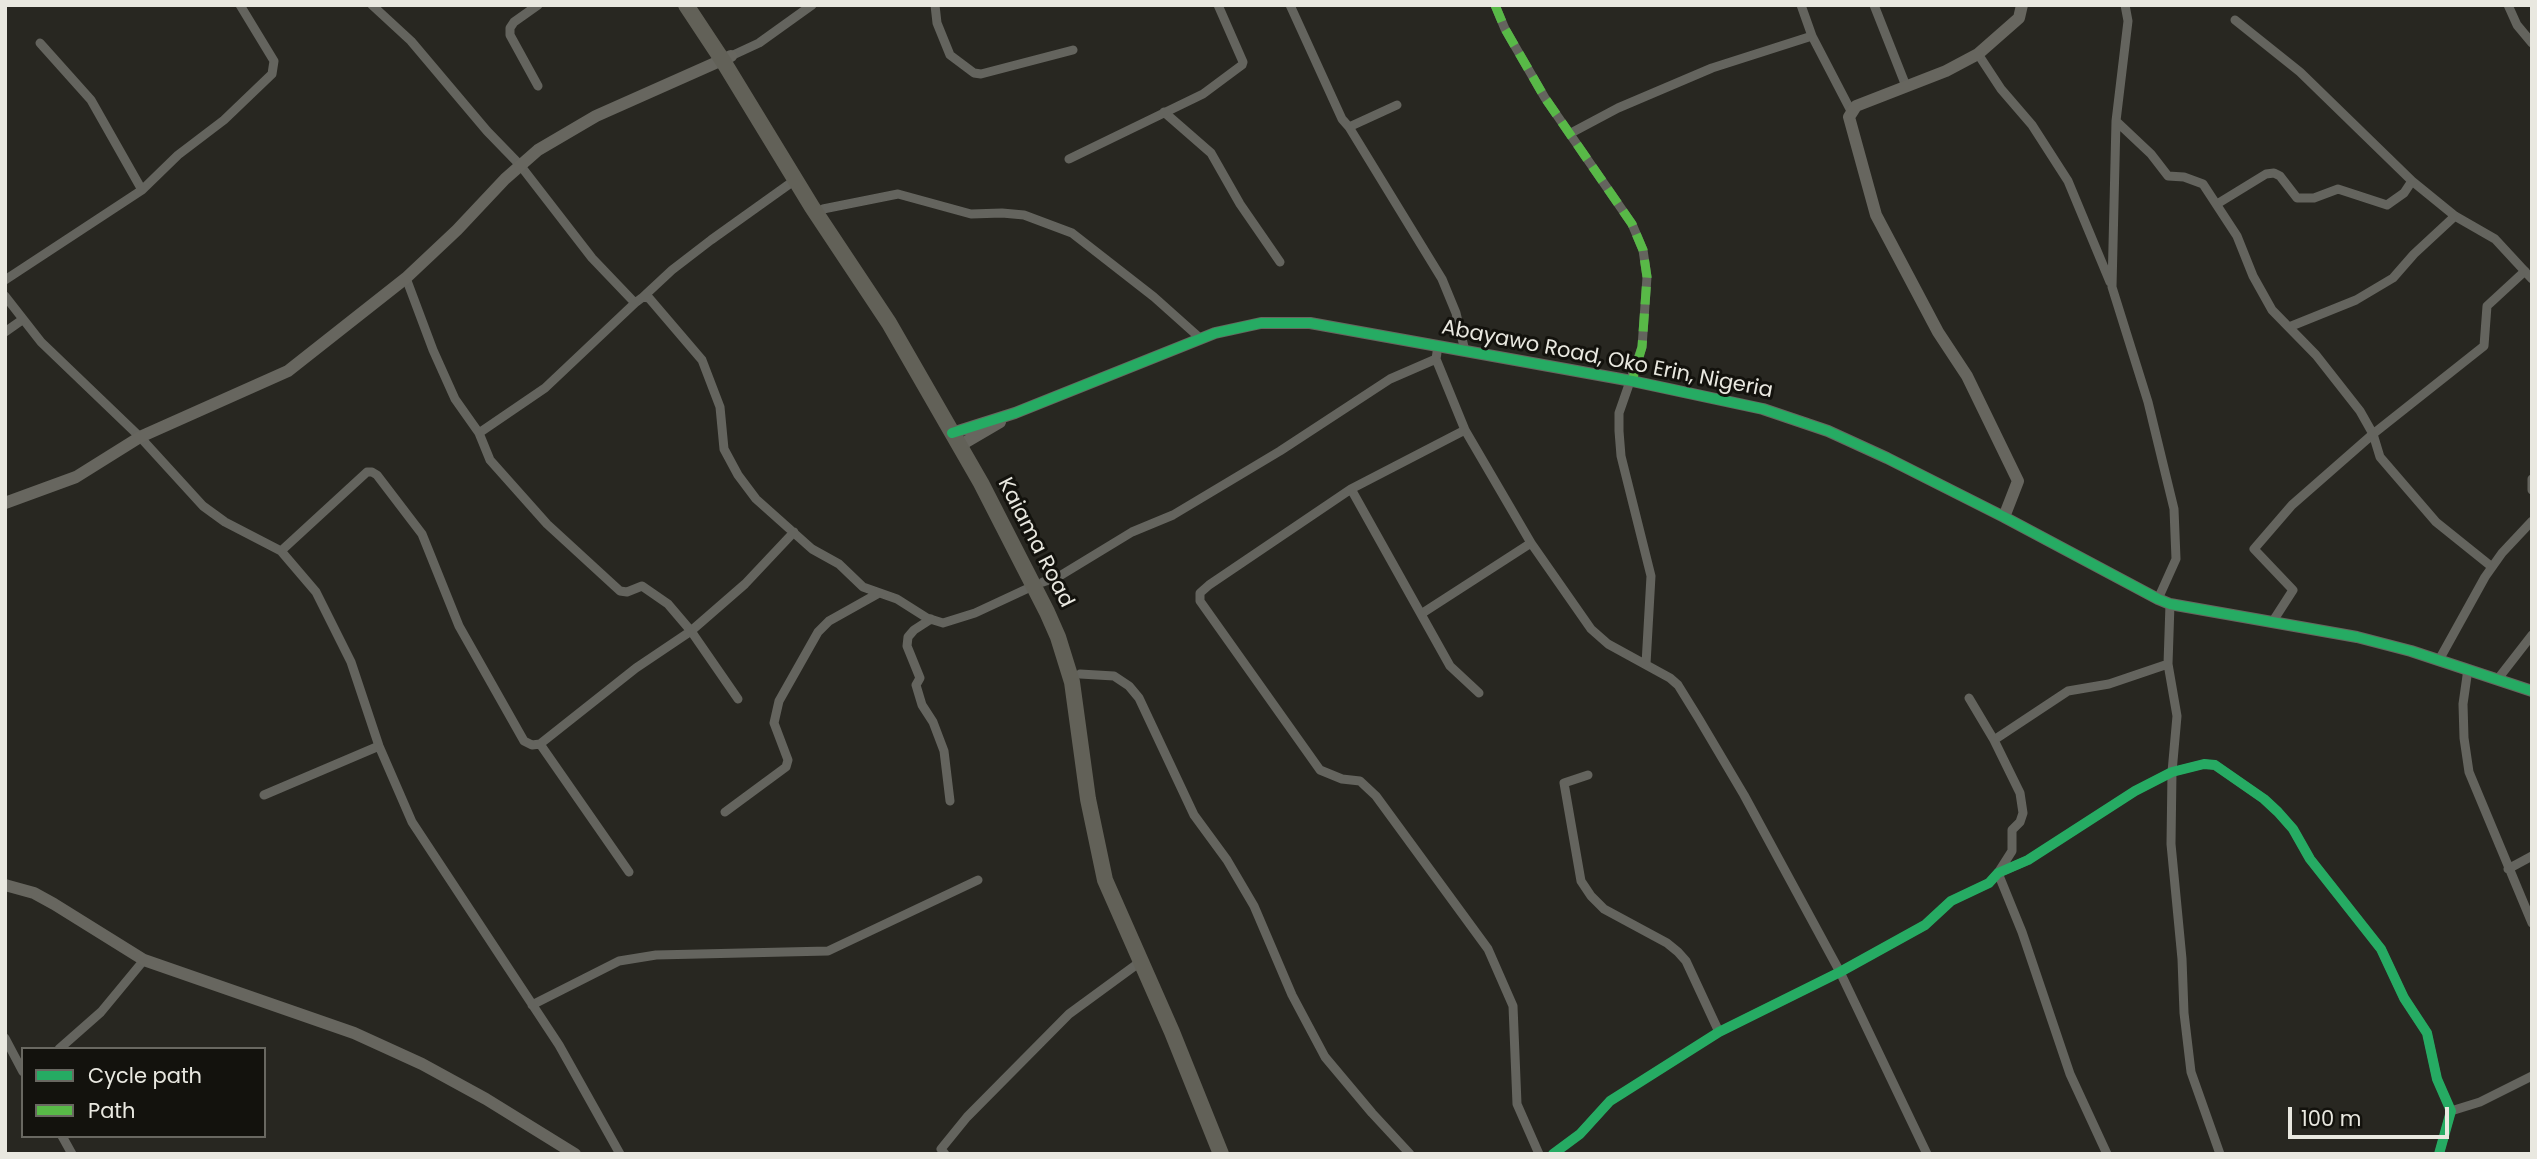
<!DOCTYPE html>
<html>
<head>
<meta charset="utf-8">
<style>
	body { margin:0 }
	#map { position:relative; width:2537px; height:1159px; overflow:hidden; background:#282721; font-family:Poppins,sans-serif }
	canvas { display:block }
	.frame { position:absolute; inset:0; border:7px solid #e9e8e0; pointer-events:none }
	.legend { position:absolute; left:21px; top:1047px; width:245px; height:91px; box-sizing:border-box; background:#13120d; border:2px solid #696861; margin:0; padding:9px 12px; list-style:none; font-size:21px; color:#e9e8e0 }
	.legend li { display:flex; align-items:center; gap:14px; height:35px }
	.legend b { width:35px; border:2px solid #696861 }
	.scale { position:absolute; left:2288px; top:1107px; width:161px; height:32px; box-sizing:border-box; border:4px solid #e9e8e0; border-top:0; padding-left:9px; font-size:21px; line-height:24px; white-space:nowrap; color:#e9e8e0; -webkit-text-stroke:5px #13120d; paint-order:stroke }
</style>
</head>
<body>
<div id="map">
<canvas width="2537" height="1159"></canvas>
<div class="frame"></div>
<ul class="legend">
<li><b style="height:9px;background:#26ab63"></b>Cycle path</li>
<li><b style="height:9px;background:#58b947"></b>Path</li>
</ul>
<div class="scale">100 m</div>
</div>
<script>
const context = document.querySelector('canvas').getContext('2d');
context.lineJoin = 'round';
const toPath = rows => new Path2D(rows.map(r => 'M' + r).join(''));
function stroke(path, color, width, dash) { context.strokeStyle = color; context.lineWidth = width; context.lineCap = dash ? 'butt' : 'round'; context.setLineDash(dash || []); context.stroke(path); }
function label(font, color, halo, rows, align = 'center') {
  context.font = font + ' Poppins,sans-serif'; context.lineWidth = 6; context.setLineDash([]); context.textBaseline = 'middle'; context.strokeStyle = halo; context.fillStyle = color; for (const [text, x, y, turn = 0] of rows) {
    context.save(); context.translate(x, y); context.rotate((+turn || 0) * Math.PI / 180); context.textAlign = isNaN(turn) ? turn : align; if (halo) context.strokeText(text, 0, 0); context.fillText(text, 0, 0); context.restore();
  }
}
stroke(toPath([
	[372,5,411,41,487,131,520,165,592,258,635,303],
	[935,5,937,23,950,55,974,73,981,74,1073,50],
	[1290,5,1342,119,1349,127,1442,279,1456,313,1465,351],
	[1495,5,1505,29,1545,98,1632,224,1643,250,1647,277,1642,347,1619,413,1619,431,1621,456,1651,576,1646,664],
	[1801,5,1812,36,1851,111],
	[1874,5,1906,86],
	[2125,5,2128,21,2116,121,2112,287,2148,402,2174,509,2176,559,2158,599],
	[2508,5,2517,25,2532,43],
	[2235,20,2300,72,2412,181,2455,216,2495,239,2532,279],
	[40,43,91,100,142,190],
	[1978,54,2001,89,2032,125,2068,181,2110,282],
	[731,56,759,43,812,5],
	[538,86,510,35,510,28,514,22,538,5],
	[1164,112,1211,153,1240,204,1280,262],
	[2116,121,2151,154,2168,176,2184,177,2203,184,2237,236,2253,276,2272,310,2316,355,2360,411,2373,434,2380,457,2436,522,2492,567],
	[1349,127,1397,105],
	[1571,133,1618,108,1712,68,1812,36],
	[1069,159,1203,94,1242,65,1243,62,1218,5],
	[2217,204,2266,174,2274,173,2280,176,2297,198,2314,198,2338,189,2387,205,2404,193,2412,181],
	[823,209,898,194,971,214,1002,213,1024,215,1072,233,1154,297,1201,339],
	[406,278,433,350,455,399,479,433,490,460,547,524,620,591,627,592,642,586,668,604,691,631,738,699],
	[5,280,142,190,178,155,224,120,272,74,274,61,240,5],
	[5,296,41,342,140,437,203,506,225,522,281,551,316,592,351,662,379,746,412,822,559,1045,620,1154],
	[643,297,672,270,711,240,795,180],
	[2289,327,2356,300,2393,278,2414,254,2455,216],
	[5,332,22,320],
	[1438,346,1436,359,1465,430,1531,543,1591,629,1608,644,1670,678,1678,685,1699,719,1744,795,1840,972,1927,1154],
	[1465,430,1351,489,1209,585,1200,593,1200,601,1320,770,1342,779,1360,781,1376,796,1488,949,1513,1006,1517,1104,1539,1154],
	[479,433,545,388,635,303,643,297,649,298,702,360,720,407,724,449,738,475,756,499,812,549,839,564,863,587,897,599,927,618,943,623,975,613,1033,586],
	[2532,479,2532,490],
	[1351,489,1450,666,1479,693],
	[281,551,367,472,372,472,377,475,422,534,459,626,524,741,532,745,540,744,636,668,691,631,745,584,794,532],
	[1043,582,1058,577,1132,532,1173,515,1280,451,1390,379,1436,359],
	[2170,604,2168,664,2177,716,2172,772,2171,844,2182,959,2184,1013,2191,1072,2220,1154],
	[1421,614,1531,543],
	[931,619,914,630,908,637,907,646,920,678,916,685,922,705,933,722,944,751,950,801],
	[2273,621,2293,590,2254,549,2292,505,2373,434,2484,346,2487,306,2525,271],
	[2439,660,2485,577,2502,553,2532,521],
	[2468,669,2463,704,2464,738,2469,772,2532,923],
	[1080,674,1114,676,1129,686,1139,698,1194,815,1227,860,1254,906,1292,995,1325,1057,1372,1113,1410,1154],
	[2497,680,2532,635],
	[1969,698,1994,740,2020,793,2023,813,2020,822,2012,830,2012,851,1998,873,2022,932,2070,1074,2107,1154],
	[1994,740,2068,691,2109,684,2168,664],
	[540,744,629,872],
	[1588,775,1564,783,1581,881,1591,896,1604,909,1667,943,1678,952,1686,961,1719,1032],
	[264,795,379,746],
	[725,812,786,767,788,760,774,723,779,701,818,632,829,621,879,593],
	[2508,869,2532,856],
	[532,1005,619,961,656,955,828,951,978,880],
	[5,1038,23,1072],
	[59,1049,101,1012,144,960],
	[2451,1111,2480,1102,2532,1076],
	[62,1136,72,1154],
	[945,1154,941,1149,967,1117,1069,1014,1140,962],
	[1553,1154,1580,1134,1610,1101,1719,1032,1840,972,1925,925,1951,901,1989,883,1998,873,2028,860,2135,791,2172,772,2204,764,2215,765,2264,799,2278,812,2293,829,2310,859,2381,949,2404,998,2427,1033,2437,1079,2451,1111,2439,1154]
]), '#64645e', 9);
stroke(toPath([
	[952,433,1015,413,1215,333,1261,323,1310,323,1632,381,1763,409,1828,431,1887,458,2004,517,2158,599,2170,604,2357,637,2411,651,2532,691],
	[959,446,1000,422],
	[5,503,76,477,140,437,288,371,406,278,457,230,505,179,538,150,596,116,731,56],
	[2004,517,2018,481,1967,376,1938,332,1876,215,1849,117,1856,106,1946,71,1978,54,2019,18,2022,5],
	[5,885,34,893,54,904,144,960,354,1033,422,1064,486,1099,575,1154]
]), '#67665f', 12);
stroke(toPath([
	[686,5,723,61,812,207,889,323,981,483,1047,612,1058,637,1072,682,1088,799,1105,880,1172,1032,1221,1154]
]), '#626158', 16);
stroke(toPath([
	[1495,5,1505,29,1545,98,1632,224,1643,250,1647,277,1642,347,1632,381]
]), '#58b947', 9, [18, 9]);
stroke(toPath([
	[952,433,1015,413,1215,333,1261,323,1310,323,1632,381,1763,409,1828,431,1887,458,2004,517,2158,599,2170,604,2357,637,2411,651,2532,691],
	[1553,1154,1580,1134,1610,1101,1719,1032,1840,972,1925,925,1951,901,1989,883,1998,873,2028,860,2135,791,2172,772,2204,764,2215,765,2264,799,2278,812,2293,829,2310,859,2381,949,2404,998,2427,1033,2437,1079,2451,1111,2439,1154]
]), '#26ab63', 10);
label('21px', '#e9e8e0', '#13120d', [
	["Abayawo Road, Oko Erin, Nigeria",1607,360,11],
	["Kaiama Road",1035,543,63]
]);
</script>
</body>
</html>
